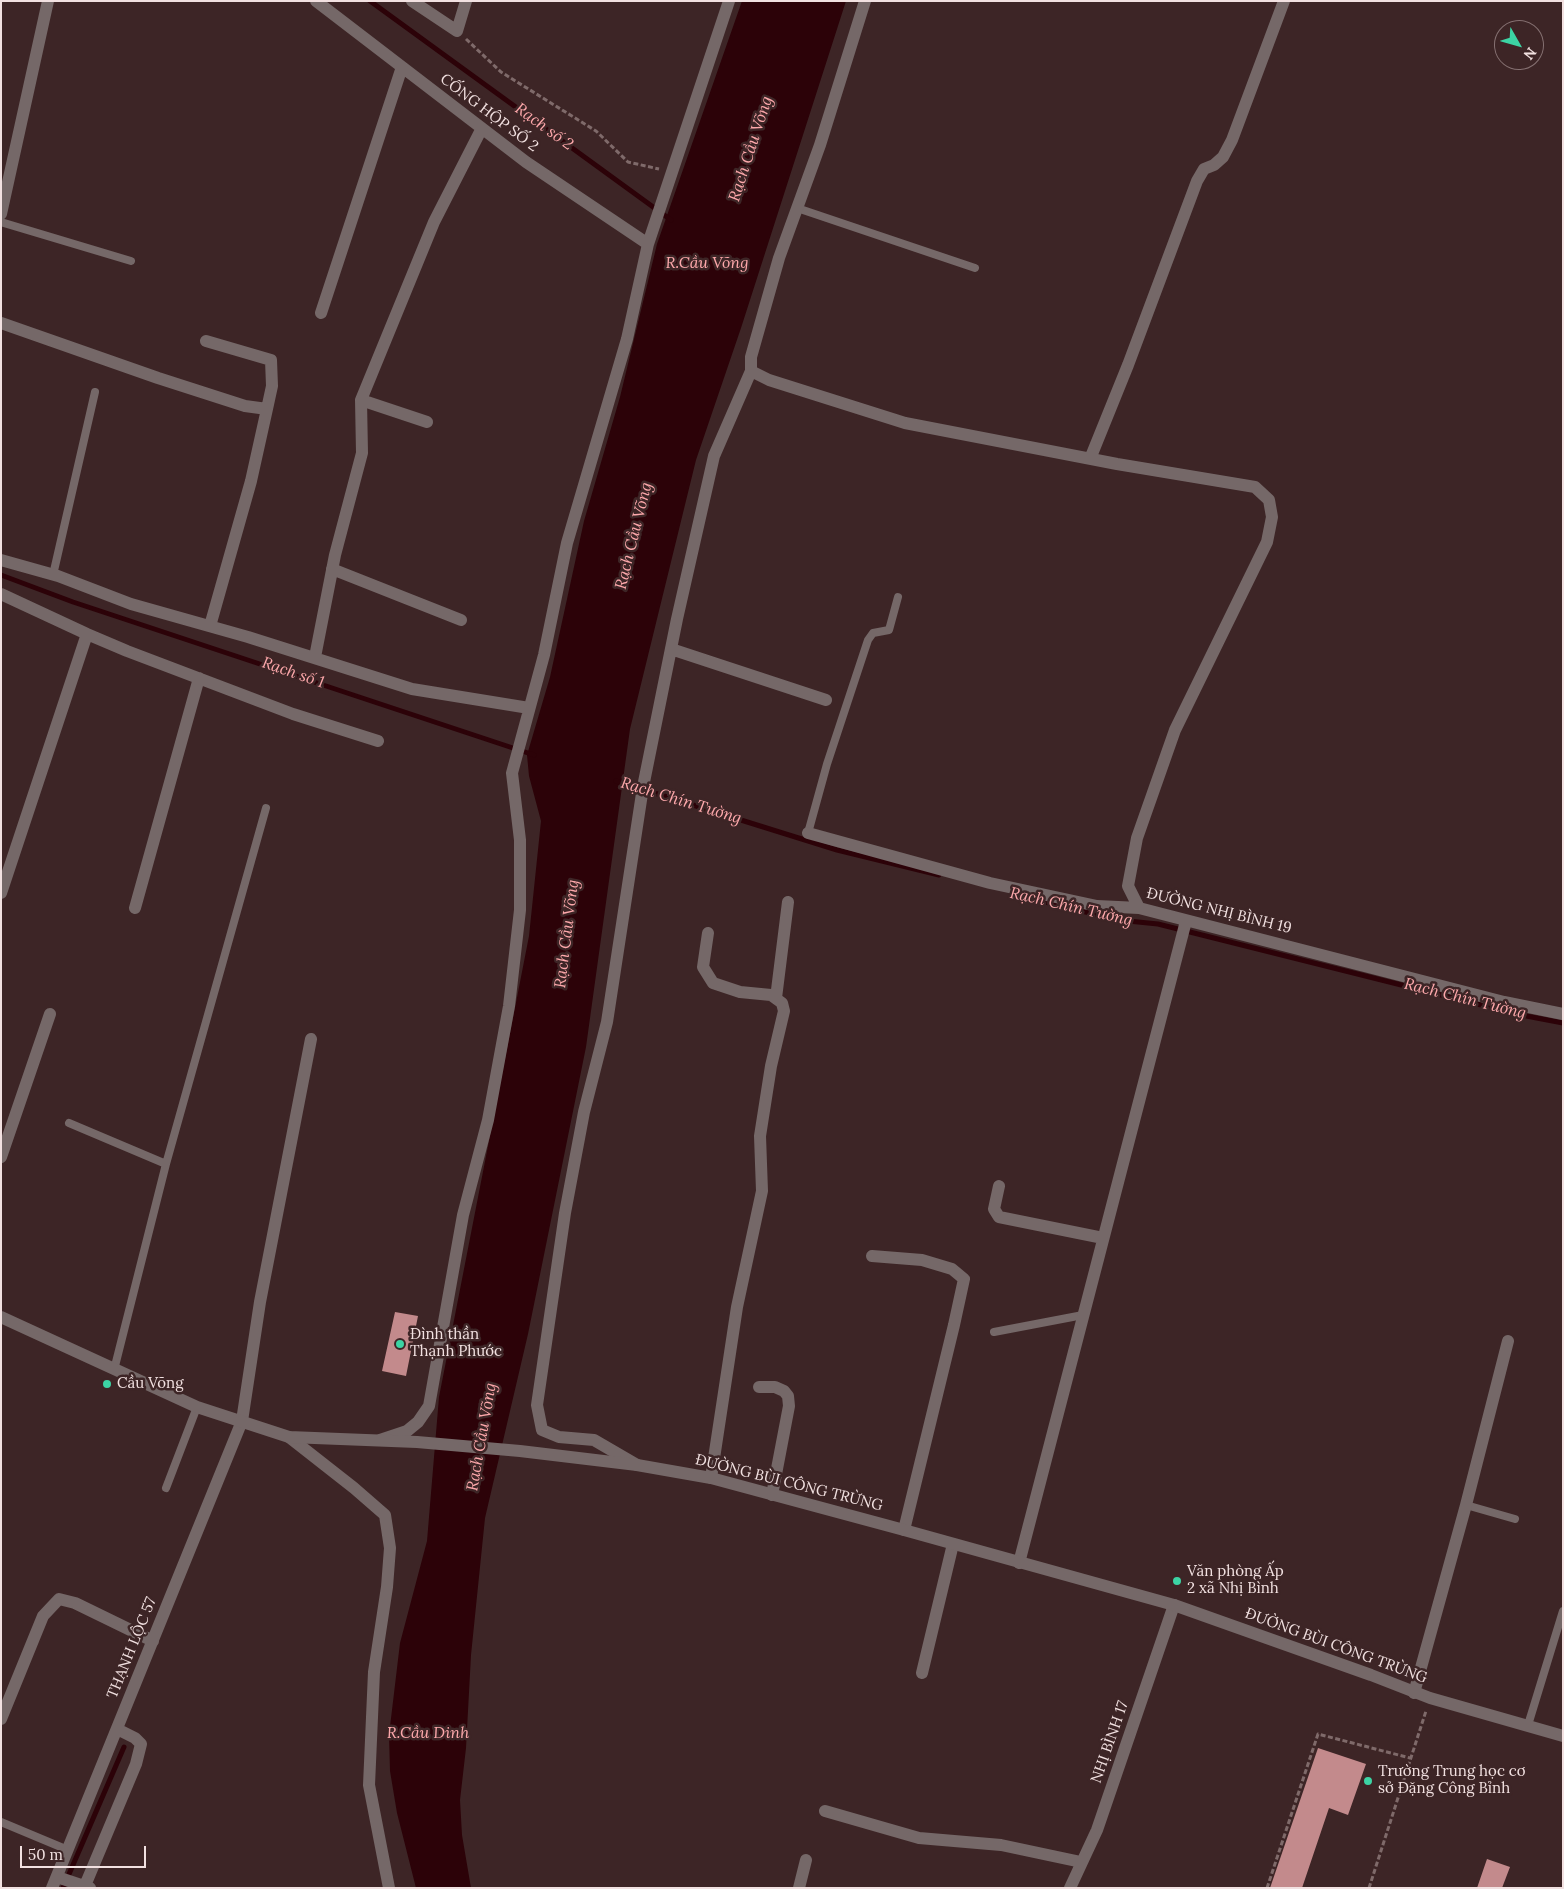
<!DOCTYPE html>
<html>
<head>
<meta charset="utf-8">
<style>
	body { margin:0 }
	#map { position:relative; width:1564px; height:1889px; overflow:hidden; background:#3d2526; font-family:Lora,serif }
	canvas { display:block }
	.frame { position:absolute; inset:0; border:2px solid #f2e1e1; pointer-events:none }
	.north { position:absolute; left:1494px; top:20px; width:50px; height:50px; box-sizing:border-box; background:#3d2526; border:1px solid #857071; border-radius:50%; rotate:128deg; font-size:14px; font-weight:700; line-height:20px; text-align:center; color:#f2e1e1 }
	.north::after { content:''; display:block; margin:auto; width:18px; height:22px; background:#3cd4a4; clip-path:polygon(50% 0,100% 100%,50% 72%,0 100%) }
	.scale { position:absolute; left:20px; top:1846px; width:126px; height:22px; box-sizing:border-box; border:2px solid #f2e1e1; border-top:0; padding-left:6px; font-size:15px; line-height:18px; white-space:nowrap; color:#f2e1e1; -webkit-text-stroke:4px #3d2526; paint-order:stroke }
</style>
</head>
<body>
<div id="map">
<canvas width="1564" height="1889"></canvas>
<div class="frame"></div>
<div class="north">N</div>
<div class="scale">50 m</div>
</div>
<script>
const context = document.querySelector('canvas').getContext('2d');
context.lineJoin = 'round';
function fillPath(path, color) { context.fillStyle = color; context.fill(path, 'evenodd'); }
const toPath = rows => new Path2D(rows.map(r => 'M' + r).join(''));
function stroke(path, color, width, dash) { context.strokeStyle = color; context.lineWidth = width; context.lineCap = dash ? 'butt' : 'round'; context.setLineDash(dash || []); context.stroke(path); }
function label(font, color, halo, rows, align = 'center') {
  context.font = font + ' Lora,serif'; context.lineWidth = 5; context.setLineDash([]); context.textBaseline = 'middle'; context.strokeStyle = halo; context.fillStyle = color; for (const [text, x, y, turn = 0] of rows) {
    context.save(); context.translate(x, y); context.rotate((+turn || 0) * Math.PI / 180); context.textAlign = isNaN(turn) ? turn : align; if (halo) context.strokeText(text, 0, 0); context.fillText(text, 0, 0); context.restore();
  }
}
fillPath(toPath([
	[742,1,846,1,741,328,696,460,630,729,586,1047,528,1334,485,1518,471,1655,466,1748,460,1800,462,1835,471,1888,416,1888,397,1813,390,1771,389,1735,400,1643,427,1541,439,1397,529,936,541,821,529,776,527,755,550,677,584,521,620,397,657,244]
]), '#2c0208');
stroke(toPath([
	[370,1,671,220],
	[1,575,73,602,534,755],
	[616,781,837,850,939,875],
	[1017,895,1118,920,1158,924,1521,1015,1563,1023],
	[63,1888,124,1747]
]), '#2c0208', 5);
fillPath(toPath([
	[395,1312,418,1316,406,1376,382,1371],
	[1318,1748,1366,1764,1348,1815,1329,1808,1302,1888,1270,1888],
	[1487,1859,1510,1867,1502,1888,1477,1888]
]), '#c38a8c');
stroke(toPath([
	[466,39,501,72,596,131,628,162,659,169],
	[1267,1888,1318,1734,1410,1758],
	[1369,1888,1426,1711]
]), '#7f6a6a', 3, [5, 2.5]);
stroke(toPath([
	[797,208,975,268],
	[1,222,131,261],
	[53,575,95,392],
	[808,833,827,764,868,640,873,633,889,630,898,597],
	[69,1123,166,1164],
	[994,1332,1083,1315],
	[114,1370,166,1164,266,808],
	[166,1488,197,1407],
	[1466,1505,1515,1519],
	[1528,1725,1563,1611],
	[1,1822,68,1850]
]), '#756868', 8);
stroke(toPath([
	[316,1,526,162,648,244],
	[412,1,457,31,466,1],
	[1,214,48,1],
	[321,313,402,67],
	[1,323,158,378,245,406,267,409,272,386,271,360,206,341],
	[751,371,769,380,905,423,1117,464,1255,487,1269,500,1272,517,1267,542,1175,730,1137,838,1128,886,1139,908],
	[361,400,427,422],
	[1090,459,1128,365,1197,181,1204,169,1214,165,1223,157,1232,140,1284,1],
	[1,560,58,576,131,604,248,637,412,689,529,708],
	[332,569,461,620],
	[1,594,87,634,127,651,293,714,378,741],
	[210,626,251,481,267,409],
	[671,649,826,700],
	[315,657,335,555,362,453,361,400,434,222,482,128],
	[808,833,990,883,1097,906,1139,908,1504,1002,1563,1014],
	[1,893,87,634],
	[135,908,199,678],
	[708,933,703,967,713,983,740,992,771,995,782,1003,784,1011,771,1066,760,1136,762,1191,737,1307,711,1478],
	[776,998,788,902],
	[1,1157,50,1014],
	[999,1186,994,1209,999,1217,1103,1238],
	[872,1256,922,1260,952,1269,964,1279,954,1325,904,1530],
	[759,1387,775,1387,784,1391,788,1396,789,1406,772,1495],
	[289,1437,354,1488,385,1515,390,1548,387,1587,374,1672,369,1785,389,1888],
	[380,1440,407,1431,418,1422,429,1406,463,1215,488,1120,509,1006,520,910,520,840,512,773,544,655,567,543,627,339,648,244,729,1],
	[637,1465,594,1440,559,1437,542,1430,537,1405,565,1213,584,1112,607,1022,643,787,677,619,714,456,751,371,751,357,779,258,820,145,865,1],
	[1019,1563,1186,921],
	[922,1673,953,1544],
	[1414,1693,1466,1505,1508,1341],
	[1,1719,43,1616,59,1599,75,1603,153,1641],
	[825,1811,919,1838,1001,1845,1081,1862],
	[57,1877,90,1888],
	[52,1888,242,1421,260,1302,311,1039],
	[84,1888,136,1764,141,1744,135,1738,117,1729],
	[799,1888,806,1860],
	[1070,1888,1097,1830,1174,1605]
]), '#756868', 12);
stroke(toPath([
	[1,1317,197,1407,289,1437,417,1442,520,1451,637,1465,711,1478,904,1530,1174,1605,1371,1675,1430,1698,1563,1736]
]), '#756868', 12);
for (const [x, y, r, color] of [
	[400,1344,5,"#3cd4a4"],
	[107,1384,5,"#3cd4a4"],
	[1177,1581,5,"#3cd4a4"],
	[1368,1781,5,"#3cd4a4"]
]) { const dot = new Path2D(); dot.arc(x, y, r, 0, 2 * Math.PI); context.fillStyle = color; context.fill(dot); stroke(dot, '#3d2526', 2); }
label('15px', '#f2e1e1', '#3d2526', [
	["CỐNG HỘP SỐ 2",489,113,37],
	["ĐƯỜNG NHỊ BÌNH 19",1219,911,14],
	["ĐƯỜNG BÙI CÔNG TRỪNG",789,1483,14],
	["ĐƯỜNG BÙI CÔNG TRỪNG",1336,1646,20],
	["THẠNH LỘC 57",132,1648,-68],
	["NHỊ BÌNH 17",1110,1742,-71]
]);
label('15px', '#f2e1e1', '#3d2526', [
	["Đình thần",410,1335],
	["Thạnh Phước",410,1352],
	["Cầu Võng",117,1384],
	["Văn phòng Ấp",1187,1572],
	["2 xã Nhị Bình",1187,1589],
	["Trường Trung học cơ",1378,1772],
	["sở Đặng Công Bỉnh",1378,1789]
], 'left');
label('italic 16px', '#fda8ab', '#3d2526', [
	["Rạch số 2",544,127,36],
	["Rạch Cầu Võng",751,149,-72],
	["R.Cầu Võng",707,263],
	["Rạch Cầu Võng",634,536,-76],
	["Rạch số 1",293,673,19],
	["Rạch Chín Tường",681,801,17],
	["Rạch Chín Tường",1071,907,13],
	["Rạch Cầu Võng",567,934,-83],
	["Rạch Chín Tường",1465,999,14],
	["Rạch Cầu Võng",482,1437,-80],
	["R.Cầu Dinh",428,1733]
]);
</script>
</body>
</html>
